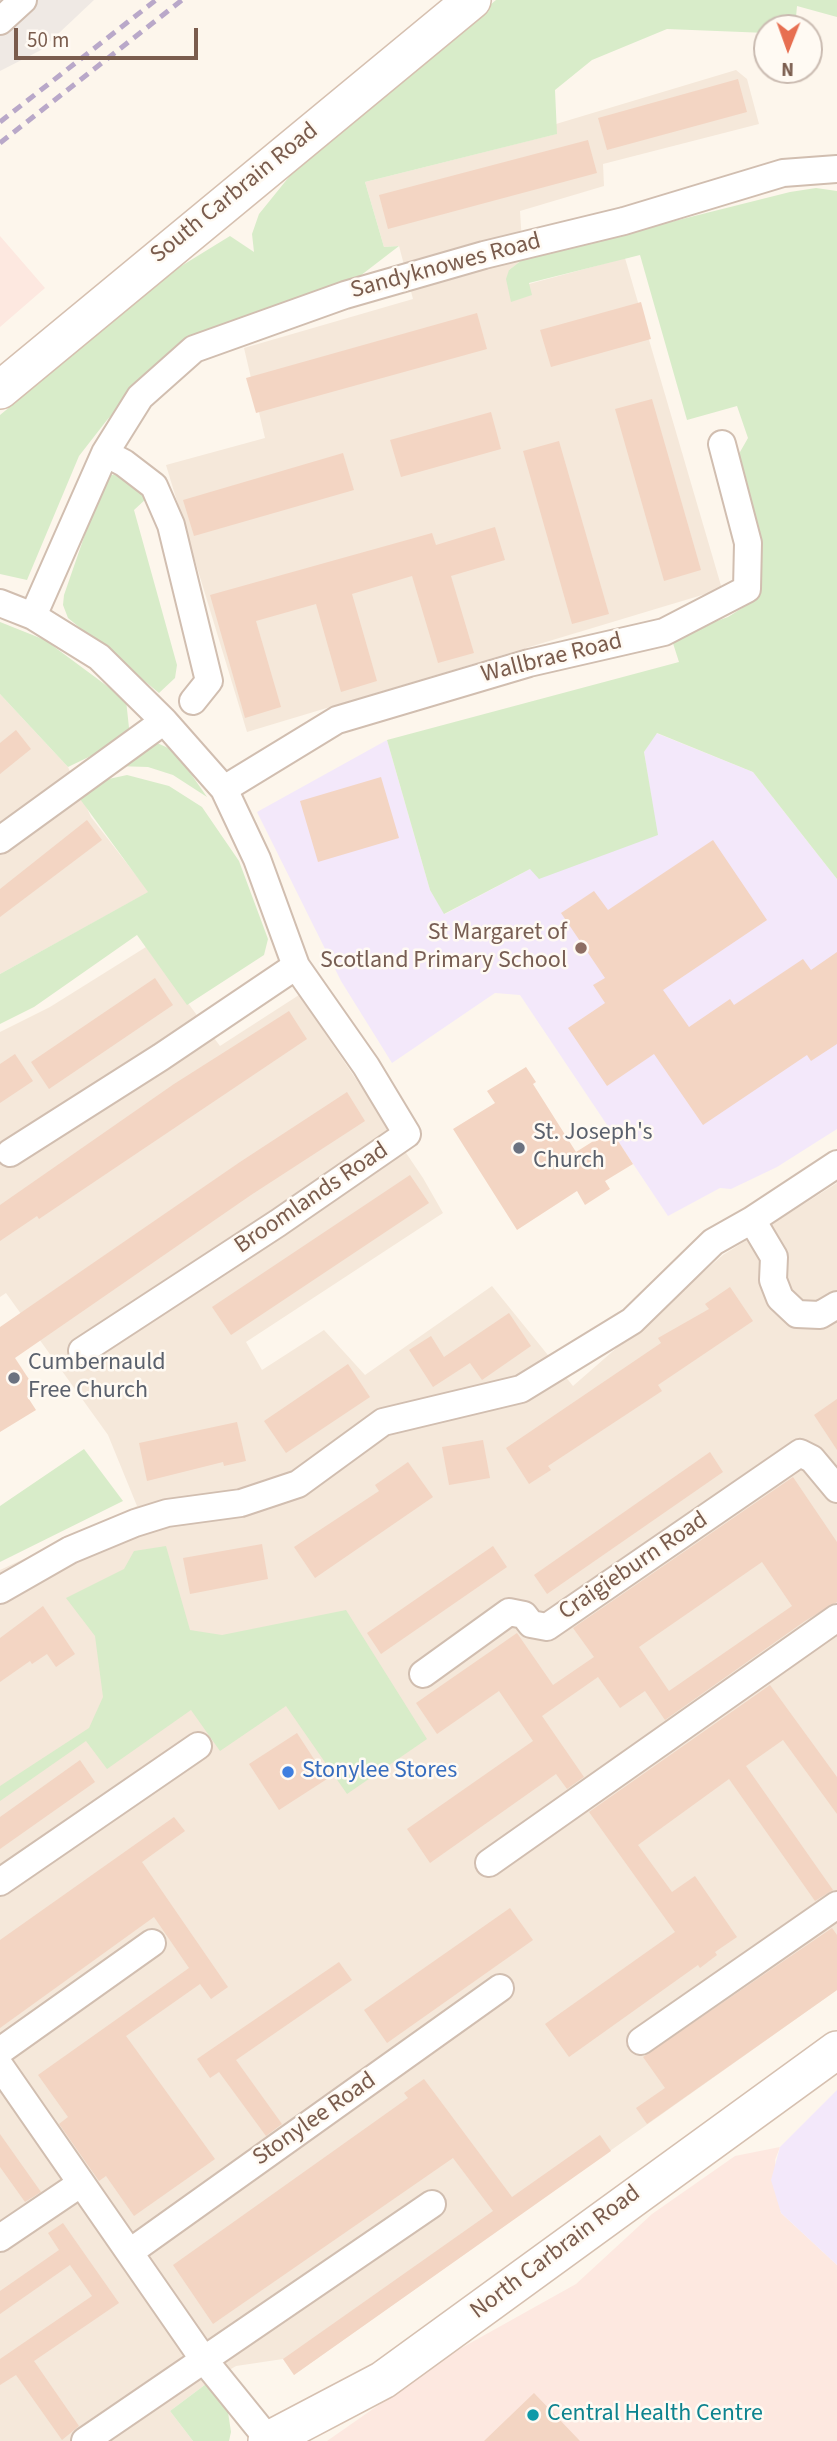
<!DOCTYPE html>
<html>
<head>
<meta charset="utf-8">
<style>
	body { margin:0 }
	#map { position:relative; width:837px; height:2441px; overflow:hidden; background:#fdf6ec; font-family:"Source Sans 3",sans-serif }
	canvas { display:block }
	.north { position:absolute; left:753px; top:14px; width:70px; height:70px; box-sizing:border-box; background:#fffaf3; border:2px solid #cabbb1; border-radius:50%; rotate:181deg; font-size:19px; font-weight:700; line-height:28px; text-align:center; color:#7a5c4d }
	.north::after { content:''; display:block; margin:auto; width:24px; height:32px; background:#e76f51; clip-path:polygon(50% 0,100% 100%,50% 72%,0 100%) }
	.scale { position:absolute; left:14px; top:28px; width:184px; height:32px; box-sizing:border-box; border:4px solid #7a5c4d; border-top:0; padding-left:9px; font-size:21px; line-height:24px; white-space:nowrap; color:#7a5c4d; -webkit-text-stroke:5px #fffaf3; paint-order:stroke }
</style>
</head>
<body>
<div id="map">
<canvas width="837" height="2441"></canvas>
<div class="north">N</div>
<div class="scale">50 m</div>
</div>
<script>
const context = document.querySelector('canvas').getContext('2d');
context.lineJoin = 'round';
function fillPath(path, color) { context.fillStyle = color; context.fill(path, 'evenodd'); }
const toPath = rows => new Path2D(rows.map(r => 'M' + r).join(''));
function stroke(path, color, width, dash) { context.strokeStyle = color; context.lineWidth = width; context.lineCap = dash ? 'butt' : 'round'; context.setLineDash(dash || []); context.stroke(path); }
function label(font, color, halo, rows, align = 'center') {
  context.font = font + ' "Source Sans 3",sans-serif'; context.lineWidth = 5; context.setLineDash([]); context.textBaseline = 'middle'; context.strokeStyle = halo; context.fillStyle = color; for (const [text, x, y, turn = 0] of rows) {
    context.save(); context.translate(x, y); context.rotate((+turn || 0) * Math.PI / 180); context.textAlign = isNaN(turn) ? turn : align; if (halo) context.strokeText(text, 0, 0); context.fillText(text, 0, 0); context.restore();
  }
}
fillPath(toPath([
	[736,70,747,79,759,124,603,164,604,186,520,211,523,259,509,270,529,284,625,258,722,589,247,732,166,465,265,438,244,348,413,299,399,246,384,247,365,182,556,134,556,124],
	[0,694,68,767,91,817,149,892,0,974],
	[146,947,220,1046,299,995,423,1178,443,1213,246,1342,262,1370,324,1330,365,1375,492,1286,573,1386,723,1255,837,1183,837,1990,294,2375,283,2359,236,2366,206,2384,170,2411,193,2441,0,2441,0,1570,137,1506,108,1435,6,1293,0,1297,0,1032,50,1007]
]), '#f5e8da');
fillPath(toPath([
	[0,236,45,288,0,327],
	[780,2147,775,2160,781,2213,837,2265,837,2441,327,2441,456,2351,576,2284,652,2214,735,2156]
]), '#fde8e0');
fillPath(toPath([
	[0,0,94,0,41,50,0,71]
]), '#efe9e4');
fillPath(toPath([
	[656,733,753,772,837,879,837,1129,777,1167,731,1189,720,1188,668,1216,520,995,495,993,392,1063,341,981,257,812,387,740,430,890,445,914,530,869,657,835,644,752],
	[837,2090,837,2265,781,2213,771,2180,780,2147]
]), '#f3e8fa');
fillPath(toPath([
	[496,0,837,0,837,17,797,6,795,28,767,28,767,33,667,29,592,60,555,90,557,134,365,182,384,247,399,246,360,276,184,341,107,420,79,456,27,580,0,574,0,415,178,268,230,236,254,252,252,234,259,214,297,167],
	[816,188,837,191,837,879,753,772,657,733,644,752,658,835,539,879,530,869,444,914,430,890,387,740,679,662,671,637,728,617,753,601,759,572,761,544,758,524,736,459,748,438,737,406,687,420,640,255,529,283,532,295,511,302,506,279,509,270,523,259,790,192],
	[120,473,131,478,147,498,134,510,177,665,175,678,159,693,68,618,63,605,64,595,101,488,107,476],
	[0,622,45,640,126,700,130,737,68,767,0,694],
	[157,743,175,751,207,797,173,775,148,767,115,766,135,750],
	[127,775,169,786,202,807,239,861,268,939,264,955,187,1005,137,935,34,1007,0,1024,0,974,148,892,80,799,104,780],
	[84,1449,123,1501,0,1562,0,1506],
	[166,1546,190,1630,222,1635,346,1610,427,1739,347,1794,286,1706,220,1751,191,1710,107,1769,86,1741,0,1801,0,1786,89,1728,103,1697,95,1636,66,1598,124,1569,134,1551],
	[206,2384,228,2412,231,2432,229,2441,193,2441,170,2411]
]), '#d8ecc9');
fillPath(toPath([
	[738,79,747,112,607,150,598,118],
	[588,140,597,173,388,229,379,195],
	[641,302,651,339,551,367,540,330],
	[477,313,487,349,256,413,246,378],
	[652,399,701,570,664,581,615,409],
	[491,412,501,449,401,477,390,440],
	[559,441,609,614,572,624,523,451],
	[343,453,354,490,194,536,183,500],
	[495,527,505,560,451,576,474,653,438,663,412,576,352,594,377,681,341,692,316,604,256,621,281,707,245,718,210,595,432,533,436,545],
	[16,730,31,749,0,774,0,743],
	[381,777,399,838,318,862,300,801],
	[87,820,102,840,0,917,0,889],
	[713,840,767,920,663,990,689,1027,730,999,734,1005,803,959,811,970,837,952,837,1044,811,1061,807,1055,703,1125,654,1054,607,1086,568,1028,605,1003,593,985,605,978,561,913,594,891,608,910],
	[155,978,173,1005,49,1089,31,1062],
	[289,1011,307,1039,39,1219,37,1216,0,1241,0,1205,174,1084],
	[15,1054,33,1081,0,1103,0,1064],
	[526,1067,536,1082,533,1084,576,1152,611,1130,633,1164,605,1181,610,1189,585,1205,577,1191,517,1230,453,1129,495,1103,487,1091],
	[347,1092,365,1121,251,1195,15,1358,36,1390,27,1396,36,1410,0,1432,0,1327,240,1162],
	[410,1175,429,1203,231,1335,212,1307],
	[730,1287,753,1321,658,1385,662,1391,548,1466,551,1470,529,1484,506,1448,661,1343,658,1338,709,1309,705,1304],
	[509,1313,531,1346,482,1380,470,1363,433,1387,409,1350,431,1336,444,1357],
	[348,1364,370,1397,286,1453,264,1421],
	[837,1399,837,1450,814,1415],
	[237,1422,246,1461,224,1466,223,1462,147,1481,139,1443],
	[483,1440,490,1478,449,1485,442,1447],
	[710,1452,723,1472,547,1594,534,1575],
	[408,1462,433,1497,315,1578,294,1547,379,1491,375,1485],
	[793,1477,837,1542,837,1602,805,1621,665,1720,645,1691,620,1708,598,1677,542,1716,584,1777,567,1789,556,1774,430,1863,407,1829,533,1741,499,1691,437,1734,416,1703,517,1633,553,1685,594,1657,573,1628],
	[762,1562,792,1606,669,1691,639,1647],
	[262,1544,268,1579,190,1594,183,1558],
	[493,1546,507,1567,381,1654,367,1633],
	[43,1606,75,1654,56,1667,47,1654,32,1664,30,1661,0,1682,0,1638],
	[770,1685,837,1777,837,1814,783,1740,746,1766,833,1890,815,1901,729,1779,638,1845,672,1892,695,1876,737,1937,715,1952,717,1955,700,1968,698,1965,569,2057,545,2024,675,1932,589,1812],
	[297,1733,327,1779,279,1810,249,1764],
	[80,1760,95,1782,0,1849,0,1817],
	[174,1817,185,1831,142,1862,228,1987,211,1999,200,1984,126,2036,215,2159,134,2216,106,2176,99,2181,59,2124,68,2117,38,2075,189,1968,154,1917,0,2028,0,1940],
	[510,1908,533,1940,387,2043,364,2010],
	[832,1928,837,1935,837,1990,647,2124,636,2108,665,2088,643,2057],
	[339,1962,352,1980,236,2060,282,2124,266,2136,219,2072,210,2078,197,2059],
	[424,2079,512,2197,600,2135,611,2151,294,2375,283,2359,493,2211,453,2158,213,2324,173,2265,408,2098,404,2093],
	[0,2134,41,2192,25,2202,0,2167],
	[63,2223,119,2303,34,2361,79,2426,62,2440,16,2375,0,2385,0,2359,92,2296,70,2265,0,2314,0,2291,59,2250,48,2233],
	[534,2393,580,2441,484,2441]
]), '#f3d5c3');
const street = toPath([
	[0,21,23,0],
	[105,453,124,463,154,486,171,525,209,681,193,701],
	[0,603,33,616,99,657,164,721,224,789,257,859,296,966,366,1066,407,1134,278,1223,82,1351],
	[33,616,105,453,140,397,194,349,345,295,484,255,624,221,783,173,837,169],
	[224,789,337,720,529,663,664,632,747,589,748,543,722,444],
	[0,840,164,721],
	[10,1153,161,1057,296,966],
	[837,1164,752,1220,774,1257,773,1280,780,1298,797,1314,820,1315,837,1305],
	[0,1590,70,1550,135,1523,167,1513,241,1503,298,1484,383,1422,521,1389,632,1321,713,1242,752,1220],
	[423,1674,509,1612,524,1615,531,1624,547,1627,800,1453,812,1459,837,1489],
	[489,1863,837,1618],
	[0,1882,198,1746],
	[641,2041,837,1905],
	[0,2051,152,1943],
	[0,2066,204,2360,268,2439],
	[0,2238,80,2184],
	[130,2252,500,1988],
	[85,2441,432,2204]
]);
const secondary = toPath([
	[0,390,472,0],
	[267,2441,383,2380,837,2050]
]);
stroke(street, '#d1beb0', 30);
stroke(secondary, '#d6c0b0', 40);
stroke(street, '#fff', 26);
stroke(secondary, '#fff', 37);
stroke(toPath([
	[0,122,156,0],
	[0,143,182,0]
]), '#b9a8c9', 5, [10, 7]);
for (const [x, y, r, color] of [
	[581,948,7,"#8d6e63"],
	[519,1148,7,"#6b7280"],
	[14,1378,7,"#6b7280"],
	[288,1772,7,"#3f7fe0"],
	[533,2415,7,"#0f9aa8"]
]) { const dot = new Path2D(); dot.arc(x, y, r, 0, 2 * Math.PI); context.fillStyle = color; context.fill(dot); stroke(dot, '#fffaf3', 2.5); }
label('24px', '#7a5c4d', '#fffaf3', [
	["South Carbrain Road",235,194,-39],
	["Sandyknowes Road",446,267,-15],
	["Wallbrae Road",552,659,-14],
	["Broomlands Road",312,1199,-34],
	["Craigieburn Road",634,1567,-34],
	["Stonylee Road",315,2120,-35],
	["North Carbrain Road",556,2253,-37]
]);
label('24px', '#785e54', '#fffaf3', [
	["St Margaret of",567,934],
	["Scotland Primary School",567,962]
], 'right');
label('24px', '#5b616d', '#fffaf3', [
	["St. Joseph's",533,1134],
	["Church",533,1162],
	["Cumbernauld",28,1364],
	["Free Church",28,1392]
], 'left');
label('24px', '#366cbe', '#fffaf3', [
	["Stonylee Stores",302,1772]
], 'left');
label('24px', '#0d838f', '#fffaf3', [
	["Central Health Centre",547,2415]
], 'left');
</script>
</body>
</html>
